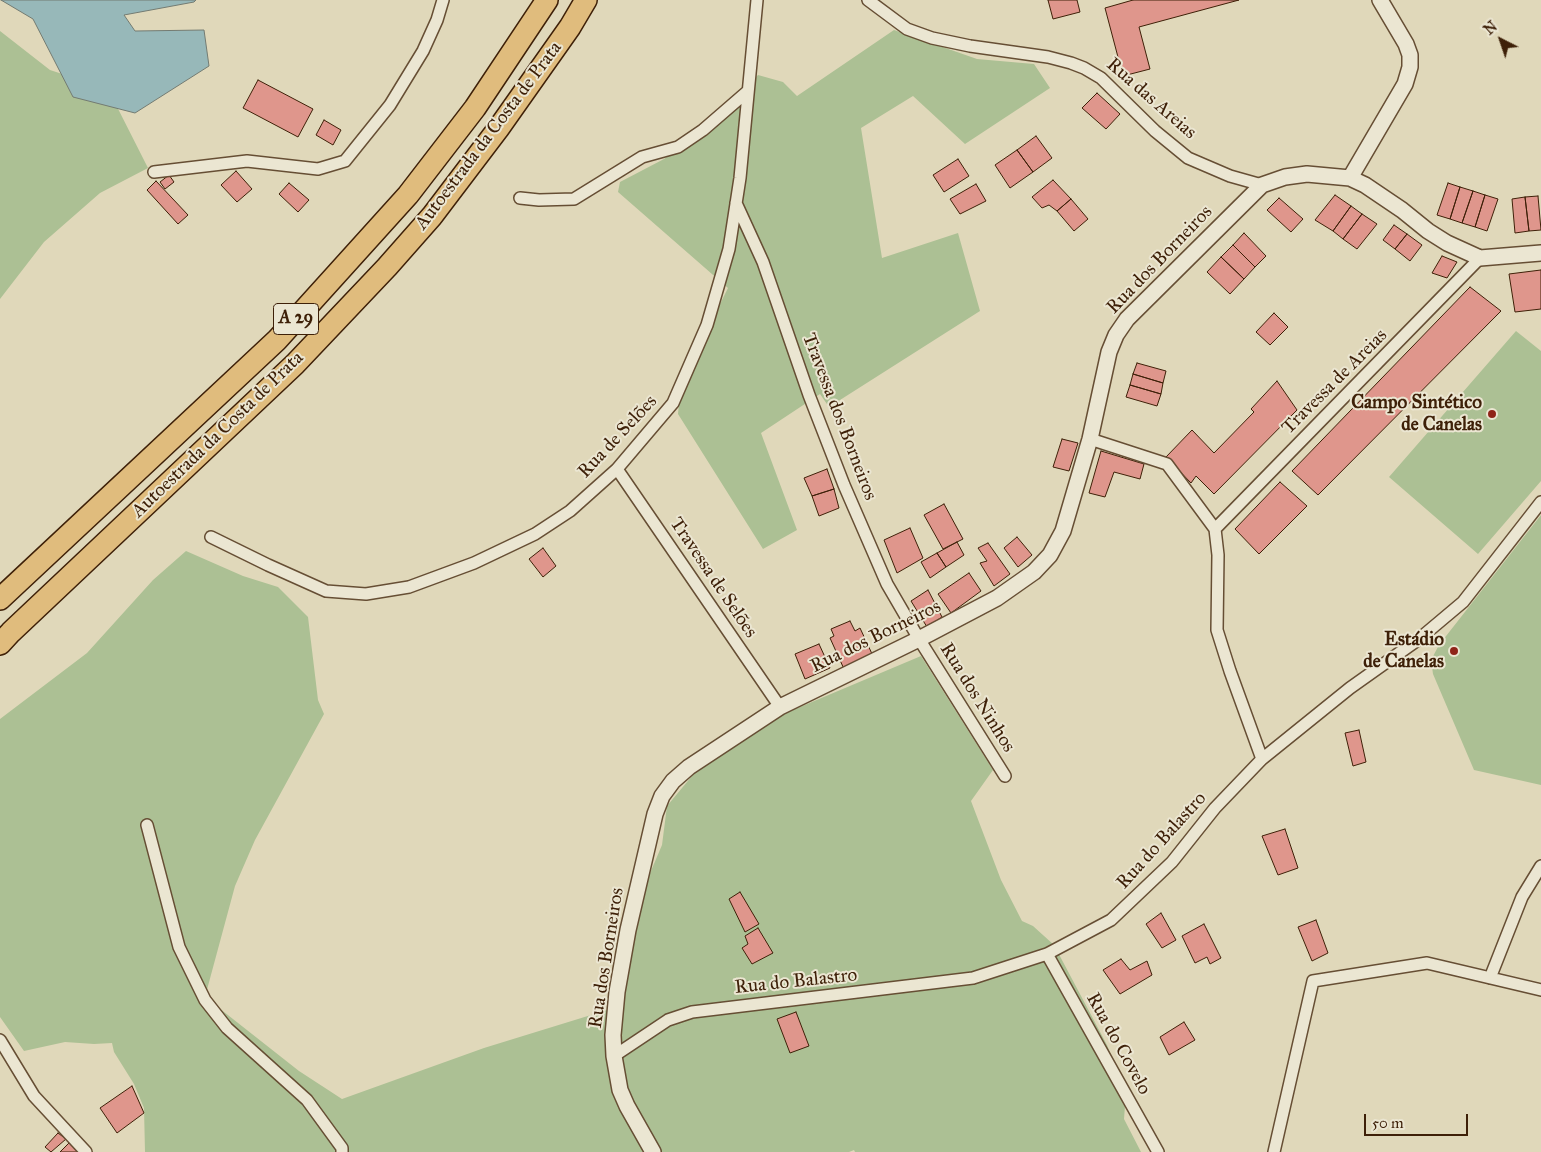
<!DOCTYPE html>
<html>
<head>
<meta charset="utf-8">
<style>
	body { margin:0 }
	#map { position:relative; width:1541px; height:1152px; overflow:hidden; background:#e0d8ba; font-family:"IM FELL Great Primer",serif }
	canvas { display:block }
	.north { position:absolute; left:1476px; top:15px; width:50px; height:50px; -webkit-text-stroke:4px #ebe6d2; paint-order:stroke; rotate:319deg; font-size:14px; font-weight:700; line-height:20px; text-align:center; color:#3e2008 }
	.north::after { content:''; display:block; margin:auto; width:18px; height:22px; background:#3e2008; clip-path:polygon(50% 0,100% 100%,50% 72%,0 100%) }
	.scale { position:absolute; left:1364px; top:1114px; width:104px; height:22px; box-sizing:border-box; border:2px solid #3e2008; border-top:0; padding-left:6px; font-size:15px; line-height:18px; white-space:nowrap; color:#3e2008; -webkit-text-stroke:4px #ebe6d2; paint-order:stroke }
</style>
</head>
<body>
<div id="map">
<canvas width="1541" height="1152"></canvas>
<div class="north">N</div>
<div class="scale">50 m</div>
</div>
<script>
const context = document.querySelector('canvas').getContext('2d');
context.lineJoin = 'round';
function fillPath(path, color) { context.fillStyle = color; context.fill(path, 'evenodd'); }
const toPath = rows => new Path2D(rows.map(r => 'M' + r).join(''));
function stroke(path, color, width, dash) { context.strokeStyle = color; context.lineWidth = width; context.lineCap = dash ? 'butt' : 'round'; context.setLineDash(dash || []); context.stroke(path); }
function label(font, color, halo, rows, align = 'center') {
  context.font = font + ' "IM FELL Great Primer",serif'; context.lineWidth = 4; context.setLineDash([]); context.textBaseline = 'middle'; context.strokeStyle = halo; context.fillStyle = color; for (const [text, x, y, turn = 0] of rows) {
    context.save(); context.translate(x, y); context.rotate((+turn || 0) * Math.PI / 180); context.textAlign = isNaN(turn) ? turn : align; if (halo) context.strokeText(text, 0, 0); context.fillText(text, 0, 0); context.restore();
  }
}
fillPath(toPath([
	[894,30,977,59,1034,64,1050,88,965,144,913,96,861,128,882,258,958,233,980,311,829,407,820,394,761,433,797,530,763,549,678,414,681,382,728,288,618,192,620,182,664,159,711,124,758,75,783,82,797,96],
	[0,31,50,70,108,89,148,168,100,193,44,242,0,299],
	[1516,331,1541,351,1541,481,1478,554,1389,477],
	[1541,515,1541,785,1474,770,1433,674,1431,660,1439,645],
	[186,551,243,576,278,587,308,617,318,700,324,714,255,840,235,886,205,997,299,1071,342,1099,484,1048,617,1007,648,878,662,845,667,806,697,770,755,726,921,656,993,770,971,801,1001,880,1022,921,1033,926,1054,945,1107,1045,1126,1093,1124,1119,1141,1152,855,1152,854,1150,849,1152,145,1152,144,1108,134,1084,114,1052,112,1043,94,1044,65,1042,24,1051,0,1017,0,719,87,653,153,580]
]), '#acc094');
const water = toPath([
	[1,0,196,0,194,2,124,15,135,31,204,30,209,66,135,113,73,97,33,19,1,0]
]);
fillPath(water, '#97b8b9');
stroke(water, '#737b72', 1);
const building = toPath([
	[1048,0,1077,0,1080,12,1053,19,1048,0],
	[1133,0,1239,0,1139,27,1150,69,1123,76,1105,8,1133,0],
	[258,80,313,109,298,137,243,108,258,80],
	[1097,93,1120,114,1106,129,1082,108,1097,93],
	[324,120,341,130,333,145,316,135,324,120],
	[1036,136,1052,158,1033,172,1017,150,1036,136],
	[1017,150,1033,172,1010,188,995,165,1017,150],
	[958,159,969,176,944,192,933,175,958,159],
	[236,171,252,189,237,202,221,185,236,171],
	[169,175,174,182,165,189,160,182,169,175],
	[1053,180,1071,199,1057,211,1049,205,1042,208,1032,197,1053,180],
	[156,181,188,215,178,224,147,190,156,181],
	[289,183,309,200,298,212,279,194,289,183],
	[1448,183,1460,187,1450,219,1437,215,1448,183],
	[976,184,986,201,960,214,950,199,976,184],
	[1460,187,1473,191,1462,223,1450,219,1460,187],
	[1473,191,1485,195,1475,227,1462,223,1473,191],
	[1335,195,1351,206,1333,231,1315,220,1335,195],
	[1485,195,1498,199,1487,231,1475,227,1485,195],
	[1538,196,1541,230,1529,231,1525,197,1538,196],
	[1525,197,1529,231,1515,233,1512,199,1525,197],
	[1279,198,1303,219,1291,232,1267,210,1279,198],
	[1071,199,1088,219,1074,231,1057,211,1071,199],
	[1351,206,1362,214,1343,239,1333,231,1351,206],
	[1362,214,1377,224,1357,249,1343,239,1362,214],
	[1394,225,1407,234,1395,249,1383,240,1394,225],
	[1244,233,1266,256,1255,267,1233,245,1244,233],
	[1407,234,1422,245,1410,261,1395,249,1407,234],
	[1233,245,1255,267,1244,279,1221,257,1233,245],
	[1442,256,1457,262,1447,278,1432,273,1442,256],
	[1221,257,1244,279,1230,294,1207,272,1221,257],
	[1541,270,1541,309,1515,312,1509,274,1541,270],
	[1470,287,1501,311,1318,495,1292,471,1470,287],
	[1274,313,1288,327,1270,345,1256,332,1274,313],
	[1137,363,1166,371,1163,383,1133,374,1137,363],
	[1133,374,1163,383,1161,394,1130,385,1133,374],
	[1277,381,1297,410,1214,494,1196,476,1191,483,1166,457,1192,430,1214,453,1254,412,1251,409,1277,381],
	[1130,385,1161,394,1157,406,1126,397,1130,385],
	[1062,439,1078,443,1069,471,1053,467,1062,439],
	[1101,451,1144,464,1140,479,1114,472,1105,497,1089,493,1101,451],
	[827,469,834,489,812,496,804,478,827,469],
	[1280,482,1307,506,1259,554,1235,529,1280,482],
	[834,489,839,508,819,516,812,496,834,489],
	[944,504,963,539,943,549,924,515,944,504],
	[910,528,923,558,897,573,884,540,910,528],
	[1017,537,1032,555,1018,567,1004,548,1017,537],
	[957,542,964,555,946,567,937,553,957,542],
	[988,543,1010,574,994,586,980,563,987,561,978,548,988,543],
	[543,548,556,566,543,577,529,559,543,548],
	[937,553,946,567,930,578,921,562,937,553],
	[969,573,981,591,951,613,938,594,969,573],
	[928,590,942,617,927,627,911,601,928,590],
	[850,621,855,631,860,628,873,656,844,669,830,638,834,636,831,629,850,621],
	[819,644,830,668,805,679,795,654,819,644],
	[1359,730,1366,762,1353,766,1345,733,1359,730],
	[1285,829,1298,868,1278,875,1262,836,1285,829],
	[740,892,759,924,745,932,729,899,740,892],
	[1161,913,1176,940,1162,948,1146,924,1161,913],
	[1316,920,1328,953,1312,961,1298,927,1316,920],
	[1204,924,1221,958,1210,964,1207,957,1195,963,1182,936,1204,924],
	[758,928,773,953,752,964,742,948,748,944,745,936,758,928],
	[1121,959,1130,970,1147,961,1152,975,1120,994,1103,970,1121,959],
	[796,1012,809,1046,790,1053,777,1019,796,1012],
	[1184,1022,1195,1040,1169,1055,1160,1037,1184,1022],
	[132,1086,144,1113,117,1133,100,1108,132,1086],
	[58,1133,66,1139,51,1152,45,1147,58,1133],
	[69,1143,79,1152,60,1152,69,1143]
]);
fillPath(building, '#df968c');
stroke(building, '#3e2008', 1);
const minor = toPath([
	[868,0,907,29,932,38,970,46,1048,57,1071,63,1084,68,1101,78,1155,131,1188,158,1230,176,1262,185],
	[154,172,247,161,318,169,345,161,390,105,423,51,437,20,443,0],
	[520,198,539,200,574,199,642,157,678,147,703,130,748,91],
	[736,203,763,262,809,395,844,485,887,584,919,639,1005,776],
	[1090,439,1167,464,1215,529,1218,555,1217,630,1230,671,1262,759],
	[617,469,780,707],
	[1215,529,1480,258],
	[211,537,268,565,326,591,366,594,409,587,474,563,535,534,570,511,617,469,673,403,707,325,729,249,740,178,757,0],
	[147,825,179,947,205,1000,227,1028,307,1100,342,1148,342,1152],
	[1047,954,1158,1152],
	[1490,978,1522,897,1541,866],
	[0,1040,34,1096,86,1152],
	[614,1056,668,1020,692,1012,973,978,1047,954,1111,920,1172,862,1215,808,1262,759,1350,688,1419,639,1463,602,1541,502],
	[1274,1152,1313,981,1427,963,1541,990]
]);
const tertiary = toPath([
	[1350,178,1405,84,1410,67,1410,55,1406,44,1380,0],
	[653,1152,627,1106,620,1090,614,1056,613,1035,617,992,628,930,655,814,662,796,673,781,689,767,780,707,919,639,997,598,1034,572,1050,555,1063,531,1090,439,1109,352,1116,335,1127,319,1262,185,1285,177,1307,174,1350,178,1365,185,1402,210,1428,231,1447,243,1480,258,1541,253]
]);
const motorway = toPath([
	[0,599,277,340,408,195,475,108,547,0],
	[0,644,11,632,295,364,387,267,432,216,498,129,570,27,586,0]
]);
stroke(minor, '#664e34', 14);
stroke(tertiary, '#664e34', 18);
stroke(motorway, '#3e2008', 24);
stroke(minor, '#ebe6d2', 11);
stroke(tertiary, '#ebe6d2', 15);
stroke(motorway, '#e0bc7d', 21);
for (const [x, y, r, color] of [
	[1492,414,5,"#8f2418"],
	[1454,651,5,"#8f2418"]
]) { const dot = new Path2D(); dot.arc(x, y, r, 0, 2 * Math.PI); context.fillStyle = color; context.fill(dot); stroke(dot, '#ebe6d2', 2); }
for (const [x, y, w] of [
	[296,319,45]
]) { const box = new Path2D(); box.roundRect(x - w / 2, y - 15.5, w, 31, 4); context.fillStyle = '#ebe6d2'; context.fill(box); stroke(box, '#3e2008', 1); }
label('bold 18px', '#3e2008', null, [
	["A 29",296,319]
]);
label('19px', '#3e2008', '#ebe6d2', [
	["Rua das Areias",1151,99,41],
	["Autoestrada da Costa de Prata",489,136,-53],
	["Rua dos Borneiros",1160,260,-46],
	["Travessa de Areias",1335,382,-45],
	["Travessa dos Borneiros",839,417,69],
	["Autoestrada da Costa de Prata",218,435,-44],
	["Rua de Selões",618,437,-47],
	["Travessa de Selões",713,578,56],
	["Rua dos Borneiros",876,637,-26],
	["Rua dos Ninhos",977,698,58],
	["Rua do Balastro",1162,841,-48],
	["Rua dos Borneiros",607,958,-81],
	["Rua do Balastro",796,982,-6],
	["Rua do Covelo",1118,1044,61]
]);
label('bold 19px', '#3e2008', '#ebe6d2', [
	["Campo Sintético",1482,403],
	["de Canelas",1482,425],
	["Estádio",1444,640],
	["de Canelas",1444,662]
], 'right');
</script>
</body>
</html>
